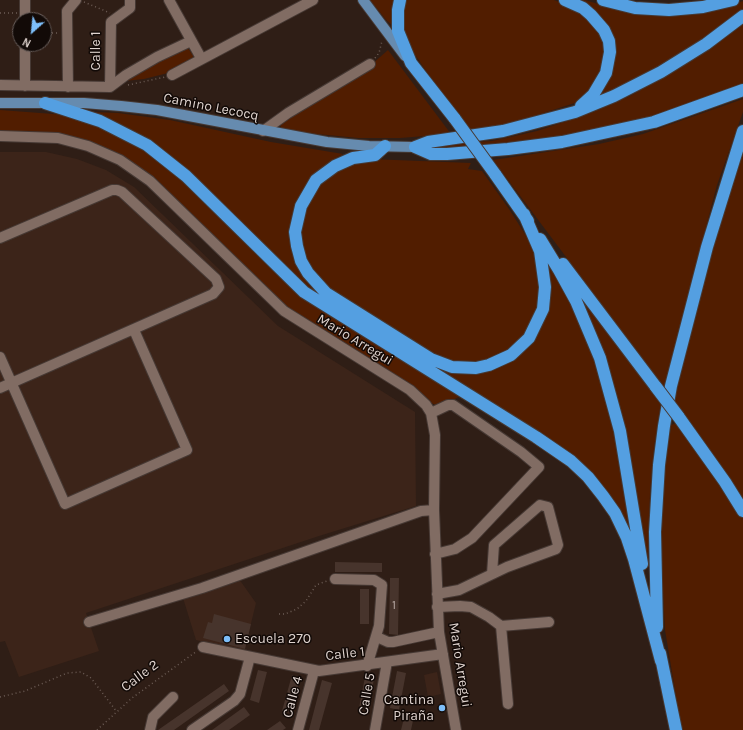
<!DOCTYPE html>
<html>
<head>
<meta charset="utf-8">
<style>
	body { margin:0 }
	#map { position:relative; width:743px; height:730px; overflow:hidden; background:#2f1e16; font-family:Karla,sans-serif }
	canvas { display:block }
	.north { position:absolute; left:12px; top:12px; width:40px; height:40px; box-sizing:border-box; background:#120a07; border:1px solid #645a57; border-radius:50%; rotate:207deg; font-size:11px; font-weight:700; line-height:16px; text-align:center; color:#dfd3ce }
	.north::after { content:''; display:block; margin:auto; width:14px; height:18px; background:#7dbef9; clip-path:polygon(50% 0,100% 100%,50% 72%,0 100%) }
</style>
</head>
<body>
<div id="map">
<canvas width="743" height="730"></canvas>
<div class="north">N</div>
</div>
<script>
const context = document.querySelector('canvas').getContext('2d');
context.lineJoin = 'round';
function fillPath(path, color) { context.fillStyle = color; context.fill(path, 'evenodd'); }
const toPath = rows => new Path2D(rows.map(r => 'M' + r).join(''));
function stroke(path, color, width, dash) { context.strokeStyle = color; context.lineWidth = width; context.lineCap = dash ? 'butt' : 'round'; context.setLineDash(dash || []); context.stroke(path); }
function label(font, color, halo, rows, align = 'center') {
  context.font = font + ' Karla,sans-serif'; context.lineWidth = 3; context.setLineDash([]); context.textBaseline = 'middle'; context.strokeStyle = halo; context.fillStyle = color; for (const [text, x, y, turn = 0] of rows) {
    context.save(); context.translate(x, y); context.rotate((+turn || 0) * Math.PI / 180); context.textAlign = isNaN(turn) ? turn : align; if (halo) context.strokeText(text, 0, 0); context.fillText(text, 0, 0); context.restore();
  }
}
fillPath(toPath([
	[0,152,46,152,77,159,106,170,134,187,278,326,415,412,416,506,319,536,86,613,99,651,19,677,5,641,0,642],
	[239,579,256,603,244,652,196,640,183,598],
	[437,672,441,694,428,697,424,675]
]), '#3c2419');
fillPath(toPath([
	[370,0,395,0,393,26,387,21],
	[404,0,554,0,578,9,605,39,605,70,581,101,503,126,472,133,461,121,404,39,402,8],
	[573,0,585,0,608,7,732,5,743,1,743,11,691,49,599,98,610,77,614,48],
	[743,24,743,84,739,86,651,117,557,137,460,150,434,148,441,144,492,141,537,131,591,113,630,96,670,74,709,50],
	[187,47,193,55,193,59,168,73,144,79,125,81,126,78],
	[388,50,451,134,400,138,358,138,317,134,281,129,280,121,371,65],
	[743,99,743,112,717,185,664,387,493,160,599,144,643,134],
	[0,110,67,115,113,130,170,166,281,276,461,396,444,404,436,405,431,403,416,390,289,309,114,153,0,132],
	[93,112,118,113,170,120,271,142,343,154,329,162,318,172,297,205,307,281,465,372,534,338,545,264,549,263,576,313,593,355,614,424,635,542,600,487,312,292,164,151,134,131],
	[743,149,743,500,706,444,674,401,723,209],
	[370,159,471,163,468,169,482,171,509,209,530,242,536,256,541,284,536,314,525,336,507,352,481,363,457,363,436,357,321,283,308,263,304,253,301,233,304,213,314,190,327,176,336,169],
	[557,260,661,403,654,447,650,493,648,568,621,419],
	[679,422,743,518,743,730,683,730,679,714,665,630,662,572,661,521,664,479,671,425]
]), '#511d00');
fillPath(toPath([
	[335,562,382,563,382,572,335,572],
	[390,578,399,578,398,635,389,634],
	[360,589,369,589,369,624,360,624],
	[214,614,251,624,245,649,203,638,208,622,212,623],
	[258,670,267,672,259,703,250,700],
	[397,671,406,673,399,710,390,708],
	[292,675,300,678,291,713,282,711],
	[365,677,374,679,368,710,359,708],
	[322,680,332,683,319,730,309,730],
	[224,684,229,691,174,730,158,730],
	[244,707,250,715,229,730,212,730],
	[405,714,414,716,411,730,401,730],
	[280,721,286,728,283,730,267,730]
]), '#47342c');
const minor = toPath([
	[25,0,25,20],
	[169,0,201,58],
	[25,44,25,86],
	[172,75,313,0],
	[0,85,110,87,126,75,157,57,191,41],
	[68,87,67,11,76,0],
	[110,87,111,22,130,8,130,0],
	[263,131,288,113,370,64],
	[0,136,58,138,88,146,120,160,150,181,284,311,410,390,426,405,431,413,435,435,434,510,439,632,456,730],
	[0,238,112,190,117,190,122,192,216,279,219,287,213,294,0,388],
	[0,357,65,504,187,450,134,330],
	[431,413,448,405,453,405,521,452,539,467,472,538,455,549,435,554],
	[335,579,374,580,382,585,379,626,367,666],
	[437,594,459,590,507,567,556,549,558,545,548,507,540,505,494,545,492,574],
	[437,607,460,606,471,607,489,617,501,626,508,704],
	[89,622,202,588,421,511,434,510],
	[501,626,549,622],
	[377,637,388,642,393,642,439,632],
	[203,647,319,671,443,654],
	[150,730,153,717,173,697],
	[192,730,234,701,240,694,250,657],
	[298,730,314,671],
	[375,730,387,662]
]);
const major = toPath([
	[363,0,405,56],
	[0,103,84,103,121,106,157,110,327,142,369,146,415,147]
]);
const highway = toPath([
	[400,0,398,10,398,31,411,63,455,119],
	[565,0,583,8,591,15,604,30,609,41,610,52,606,73,593,95,581,106],
	[603,0,635,8,669,10,703,7,733,0],
	[45,103,100,121,147,145,186,176,304,292,536,437,571,461,588,477,603,496,615,513,627,538,634,559,661,661],
	[385,146,375,155,353,158,335,166,316,180,301,206,295,232,297,246,301,261,308,273,326,293,431,359,452,367,476,368,489,365,511,355,529,338,543,309,545,287,540,251,524,214],
	[415,147,428,142,503,131,575,112,614,96,661,72,706,44,743,16],
	[415,147,431,154,447,154,508,149,562,142,654,122,743,90],
	[495,174,528,221],
	[540,239,559,270,576,301,600,358,620,431,642,564],
	[563,264,656,387],
	[678,416,725,482,743,511],
	[657,627,655,532,659,465,664,426,671,386,707,247,743,131],
	[660,653,676,730]
]);
stroke(minor, '#463934', 12);
stroke(major, '#463934', 12);
stroke(highway, '#463934', 14);
stroke(toPath([
	[84,2,110,13],
	[0,13,17,13],
	[44,33,58,33],
	[375,58,379,53,382,41],
	[128,85,165,77],
	[279,614,285,614,297,609,306,601,316,585,327,581],
	[0,697,25,691,67,673,81,672,91,678,117,712],
	[97,730,132,698,197,651]
]), '#6c5c55', 1.5, [1, 3]);
stroke(minor, '#816c63', 10);
stroke(major, '#668baf', 10);
stroke(highway, '#549fe1', 12);
const highwayBridge = toPath([
	[455,119,495,174],
	[656,387,678,416]
]);
stroke(highwayBridge, '#463934', 14, []);
stroke(highwayBridge, '#549fe1', 12);
for (const [x, y, r, color] of [
	[227,639,4,"#7dbef9"],
	[442,708,4,"#7dbef9"]
]) { const dot = new Path2D(); dot.arc(x, y, r, 0, 2 * Math.PI); context.fillStyle = color; context.fill(dot); stroke(dot, '#120a07', 1.5); }
label('12px', '#b9aba6', null, [
	["1",394,606]
]);
label('14px', '#dfd3ce', '#120a07', [
	["Calle 1",96,51,-90],
	["Camino Lecocq",211,107,11],
	["Mario Arregui",355,340,31],
	["Calle 1",345,654,-7],
	["Mario Arregui",460,665,81],
	["Calle 2",140,676,-37],
	["Calle 5",367,694,-80],
	["Calle 4",293,697,-75]
]);
label('14px', '#dfd3ce', '#120a07', [
	["Escuela 270",235,639],
	["Cantina",434,700,"right"],
	["Piraña",434,716,"right"]
], 'left');
</script>
</body>
</html>
